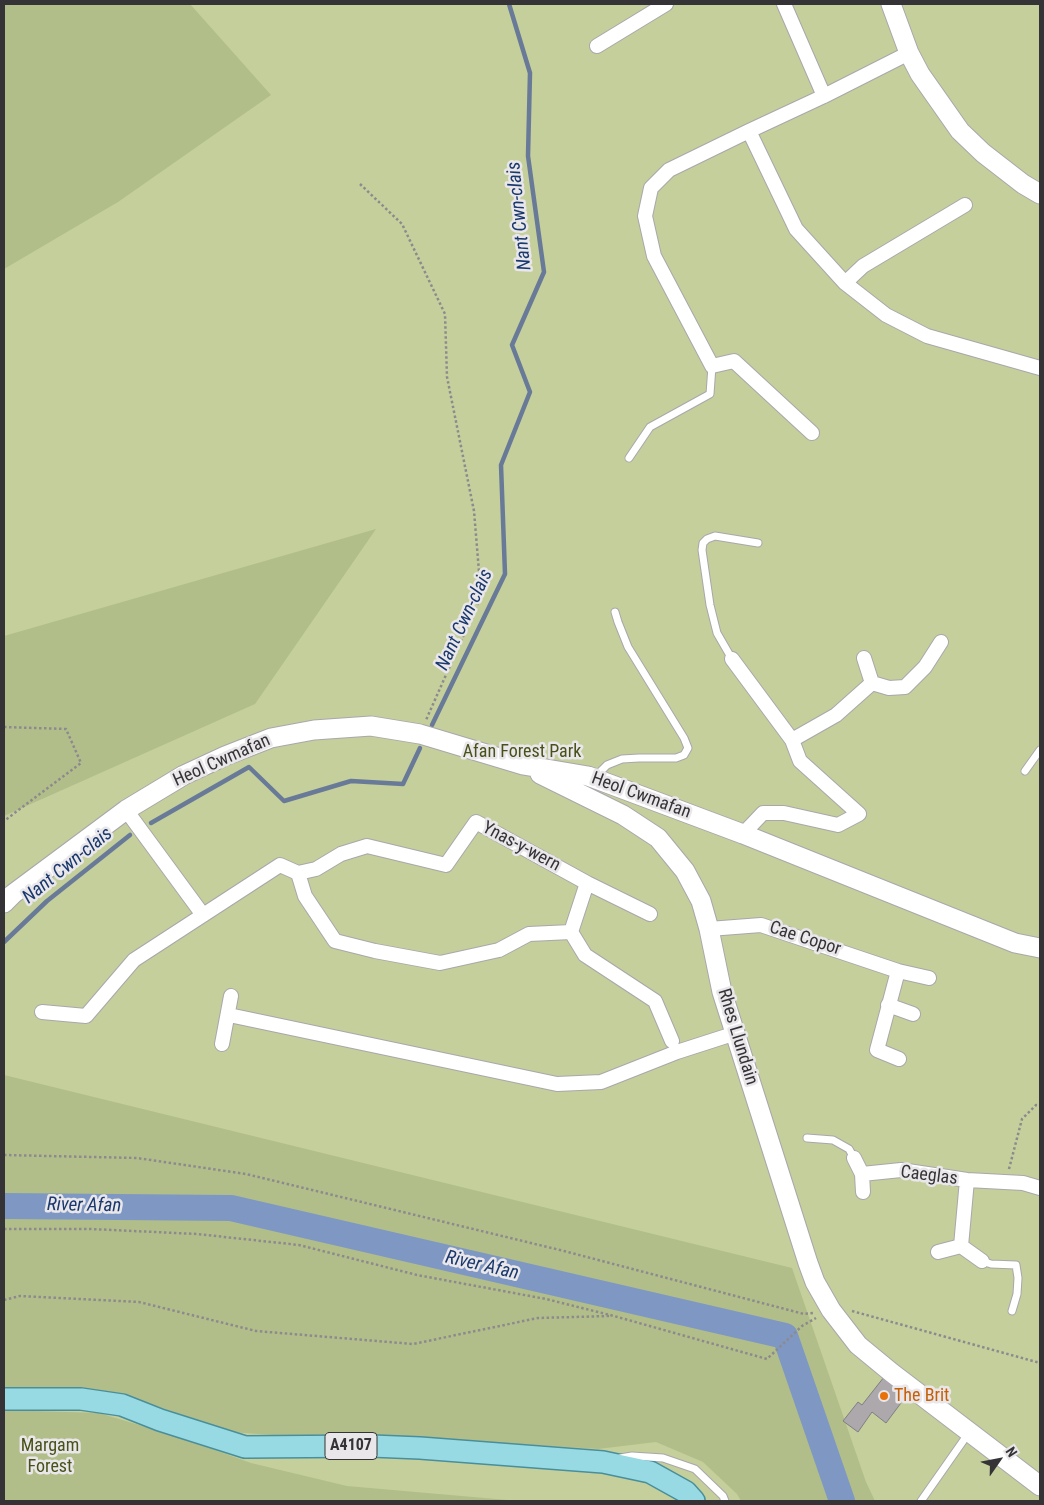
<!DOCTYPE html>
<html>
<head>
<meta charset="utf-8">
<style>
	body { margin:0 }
	#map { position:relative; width:1044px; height:1505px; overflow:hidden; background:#eae7ea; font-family:"Roboto Condensed",sans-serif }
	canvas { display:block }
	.frame { position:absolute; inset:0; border:5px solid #353335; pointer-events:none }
	.north { position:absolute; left:974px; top:1435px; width:50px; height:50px; -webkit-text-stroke:4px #eae7ea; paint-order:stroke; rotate:57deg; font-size:14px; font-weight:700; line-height:20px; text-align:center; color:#353335 }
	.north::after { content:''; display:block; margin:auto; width:18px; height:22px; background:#353335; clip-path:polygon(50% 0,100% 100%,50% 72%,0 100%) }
</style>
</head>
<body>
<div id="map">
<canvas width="1044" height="1505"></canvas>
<div class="frame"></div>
<div class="north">N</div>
</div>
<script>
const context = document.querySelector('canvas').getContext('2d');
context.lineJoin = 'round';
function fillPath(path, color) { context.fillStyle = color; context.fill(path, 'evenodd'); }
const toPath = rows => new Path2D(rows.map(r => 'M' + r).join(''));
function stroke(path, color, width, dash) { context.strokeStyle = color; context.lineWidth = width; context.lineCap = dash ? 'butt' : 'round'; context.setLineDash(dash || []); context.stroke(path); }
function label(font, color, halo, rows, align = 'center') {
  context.font = font + ' "Roboto Condensed",sans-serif'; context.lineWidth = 5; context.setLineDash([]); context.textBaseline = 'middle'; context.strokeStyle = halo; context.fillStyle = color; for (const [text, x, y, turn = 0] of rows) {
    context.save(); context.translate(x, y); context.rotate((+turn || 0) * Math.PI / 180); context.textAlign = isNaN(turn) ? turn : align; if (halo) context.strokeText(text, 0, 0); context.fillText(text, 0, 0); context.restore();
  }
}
fillPath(toPath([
	[4,4,1040,4,1040,1501,4,1501]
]), '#c4cf9c');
fillPath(toPath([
	[4,4,190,4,271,95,118,202,4,269],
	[376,529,255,704,4,816,4,636],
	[4,1075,792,1268,866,1482,875,1501,741,1501,737,1494,703,1462,656,1442,598,1449,471,1441,287,1436,230,1432,129,1396,88,1390,4,1389],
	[4,1410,99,1413,173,1435,251,1463,347,1486,519,1501,4,1501]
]), '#b2be8a');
stroke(toPath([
	[432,725,505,574,501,465,530,392,512,345,544,272,528,156,530,73,509,4],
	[151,823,249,767,284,801,351,781,403,784,420,748],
	[4,942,47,901,130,835]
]), '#687a98', 4.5);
stroke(toPath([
	[4,1206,231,1208,785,1336,842,1501]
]), '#7e98c3', 26);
const building = toPath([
	[884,1377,897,1387,895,1389,901,1394,900,1396,904,1399,886,1423,872,1412,858,1432,843,1421,858,1402,862,1405,884,1377]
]);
fillPath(building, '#aca8ac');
stroke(building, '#817e82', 1);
const lane = toPath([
	[629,458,650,427,710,394,712,366],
	[732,659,717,633,710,605,702,550,703,543,707,539,715,536,758,543],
	[1025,771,1040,750],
	[596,776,607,765,622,759,639,758,676,758,684,755,688,748,684,738,628,647,618,622,615,612],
	[807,1138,833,1140,849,1149,854,1158],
	[982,1261,991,1264,1016,1265,1018,1278,1017,1294,1012,1311],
	[620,1458,632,1456,663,1458,695,1469,723,1496,725,1501],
	[921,1501,968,1434]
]);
const street = toPath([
	[784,4,824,96],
	[597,46,666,4],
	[749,131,796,229,845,283,886,315,927,336,1040,368],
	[845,283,863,266,965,205],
	[812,433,734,361,712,366,654,256,645,216,651,188,669,170,749,131,824,96,909,53],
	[864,658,872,683],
	[732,659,792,740],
	[126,810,203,915],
	[743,834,763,813,784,813,838,825,859,814,800,761,792,740,836,715,872,683,889,688,905,687,925,667,941,642],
	[298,873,305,896,335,941,375,951,440,963,499,950,529,934,571,932],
	[587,883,650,914],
	[709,929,761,925,898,971,929,978],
	[898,971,877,1050,899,1059],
	[888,1005,913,1014],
	[42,1012,86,1016,134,960,280,865,298,873,316,869,341,854,367,846,446,865,476,822,587,883,571,932,585,955,655,1001,672,1041],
	[229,1015,557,1084,601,1082,677,1052,736,1033],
	[222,1044,231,996],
	[854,1158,862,1174,863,1192],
	[862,1174,901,1170,967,1180,1023,1183,1040,1188],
	[961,1246,967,1180],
	[938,1252,961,1246,982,1261]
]);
const secondary = toPath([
	[891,4,909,53,920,74,960,131,983,153,1023,184,1040,194],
	[540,774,623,815,658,838,685,871,701,901,709,929,722,992,808,1263,815,1282,831,1310,858,1345,892,1373,1040,1486],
	[4,903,13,894,126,810,184,775,225,756,271,738,314,730,371,726,420,734,523,765,588,776,743,834,1015,943,1040,948]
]);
const primary = toPath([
	[4,1399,81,1399,122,1405,160,1420,245,1447,372,1446,420,1448,603,1462,650,1472,686,1492,694,1501]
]);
stroke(lane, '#aaa7ab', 9);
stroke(street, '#aaa7ab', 16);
stroke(secondary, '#aaa7ab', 21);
stroke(primary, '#488f9b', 24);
stroke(toPath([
	[360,184,402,224,445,314,447,377,474,511,481,596,426,720],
	[4,727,66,729,81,763,4,821],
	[4,1155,137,1158,246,1174,564,1251,804,1314,814,1313],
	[1009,1169,1022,1119,1036,1105,1040,1105],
	[4,1229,91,1229,197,1234,299,1245,417,1275,546,1299,614,1316,767,1359,802,1326,816,1318],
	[4,1300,20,1296,139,1302,256,1331,413,1344,538,1318,610,1316],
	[852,1311,1040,1363]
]), '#8d8a8d', 2.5, [2.5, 2.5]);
stroke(lane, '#fff', 7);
stroke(street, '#fff', 14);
stroke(secondary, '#fff', 19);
stroke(primary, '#98dae4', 21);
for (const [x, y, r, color] of [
	[884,1396,5,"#e8710a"]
]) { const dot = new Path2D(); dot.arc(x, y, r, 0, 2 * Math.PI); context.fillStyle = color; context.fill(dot); stroke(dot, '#eae7ea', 2); }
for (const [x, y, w] of [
	[351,1446,52]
]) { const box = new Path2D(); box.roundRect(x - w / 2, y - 13.5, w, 27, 4); context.fillStyle = '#eae7ea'; context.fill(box); stroke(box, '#353335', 1); }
label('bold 16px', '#353335', null, [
	["A4107",351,1446]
]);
label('18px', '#485218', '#eae7ea', [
	["Afan Forest Park",522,752],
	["Margam",50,1446],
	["Forest",50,1467]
]);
label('18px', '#353335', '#eae7ea', [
	["Heol Cwmafan",222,761,-24],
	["Heol Cwmafan",641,796,20],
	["Ynas-y-wern",521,847,28],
	["Cae Copor",805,939,18],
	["Rhes Llundain",737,1037,73],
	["Caeglas",929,1176,7]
]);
label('18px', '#c56008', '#eae7ea', [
	["The Brit",894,1396]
], 'left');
label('italic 19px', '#19386e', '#eae7ea', [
	["Nant Cwn-clais",520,216,-96],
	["Nant Cwn-clais",465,620,-65],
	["Nant Cwn-clais",68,866,-39],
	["River Afan",84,1206,1],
	["River Afan",482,1266,13]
]);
</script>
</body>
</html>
